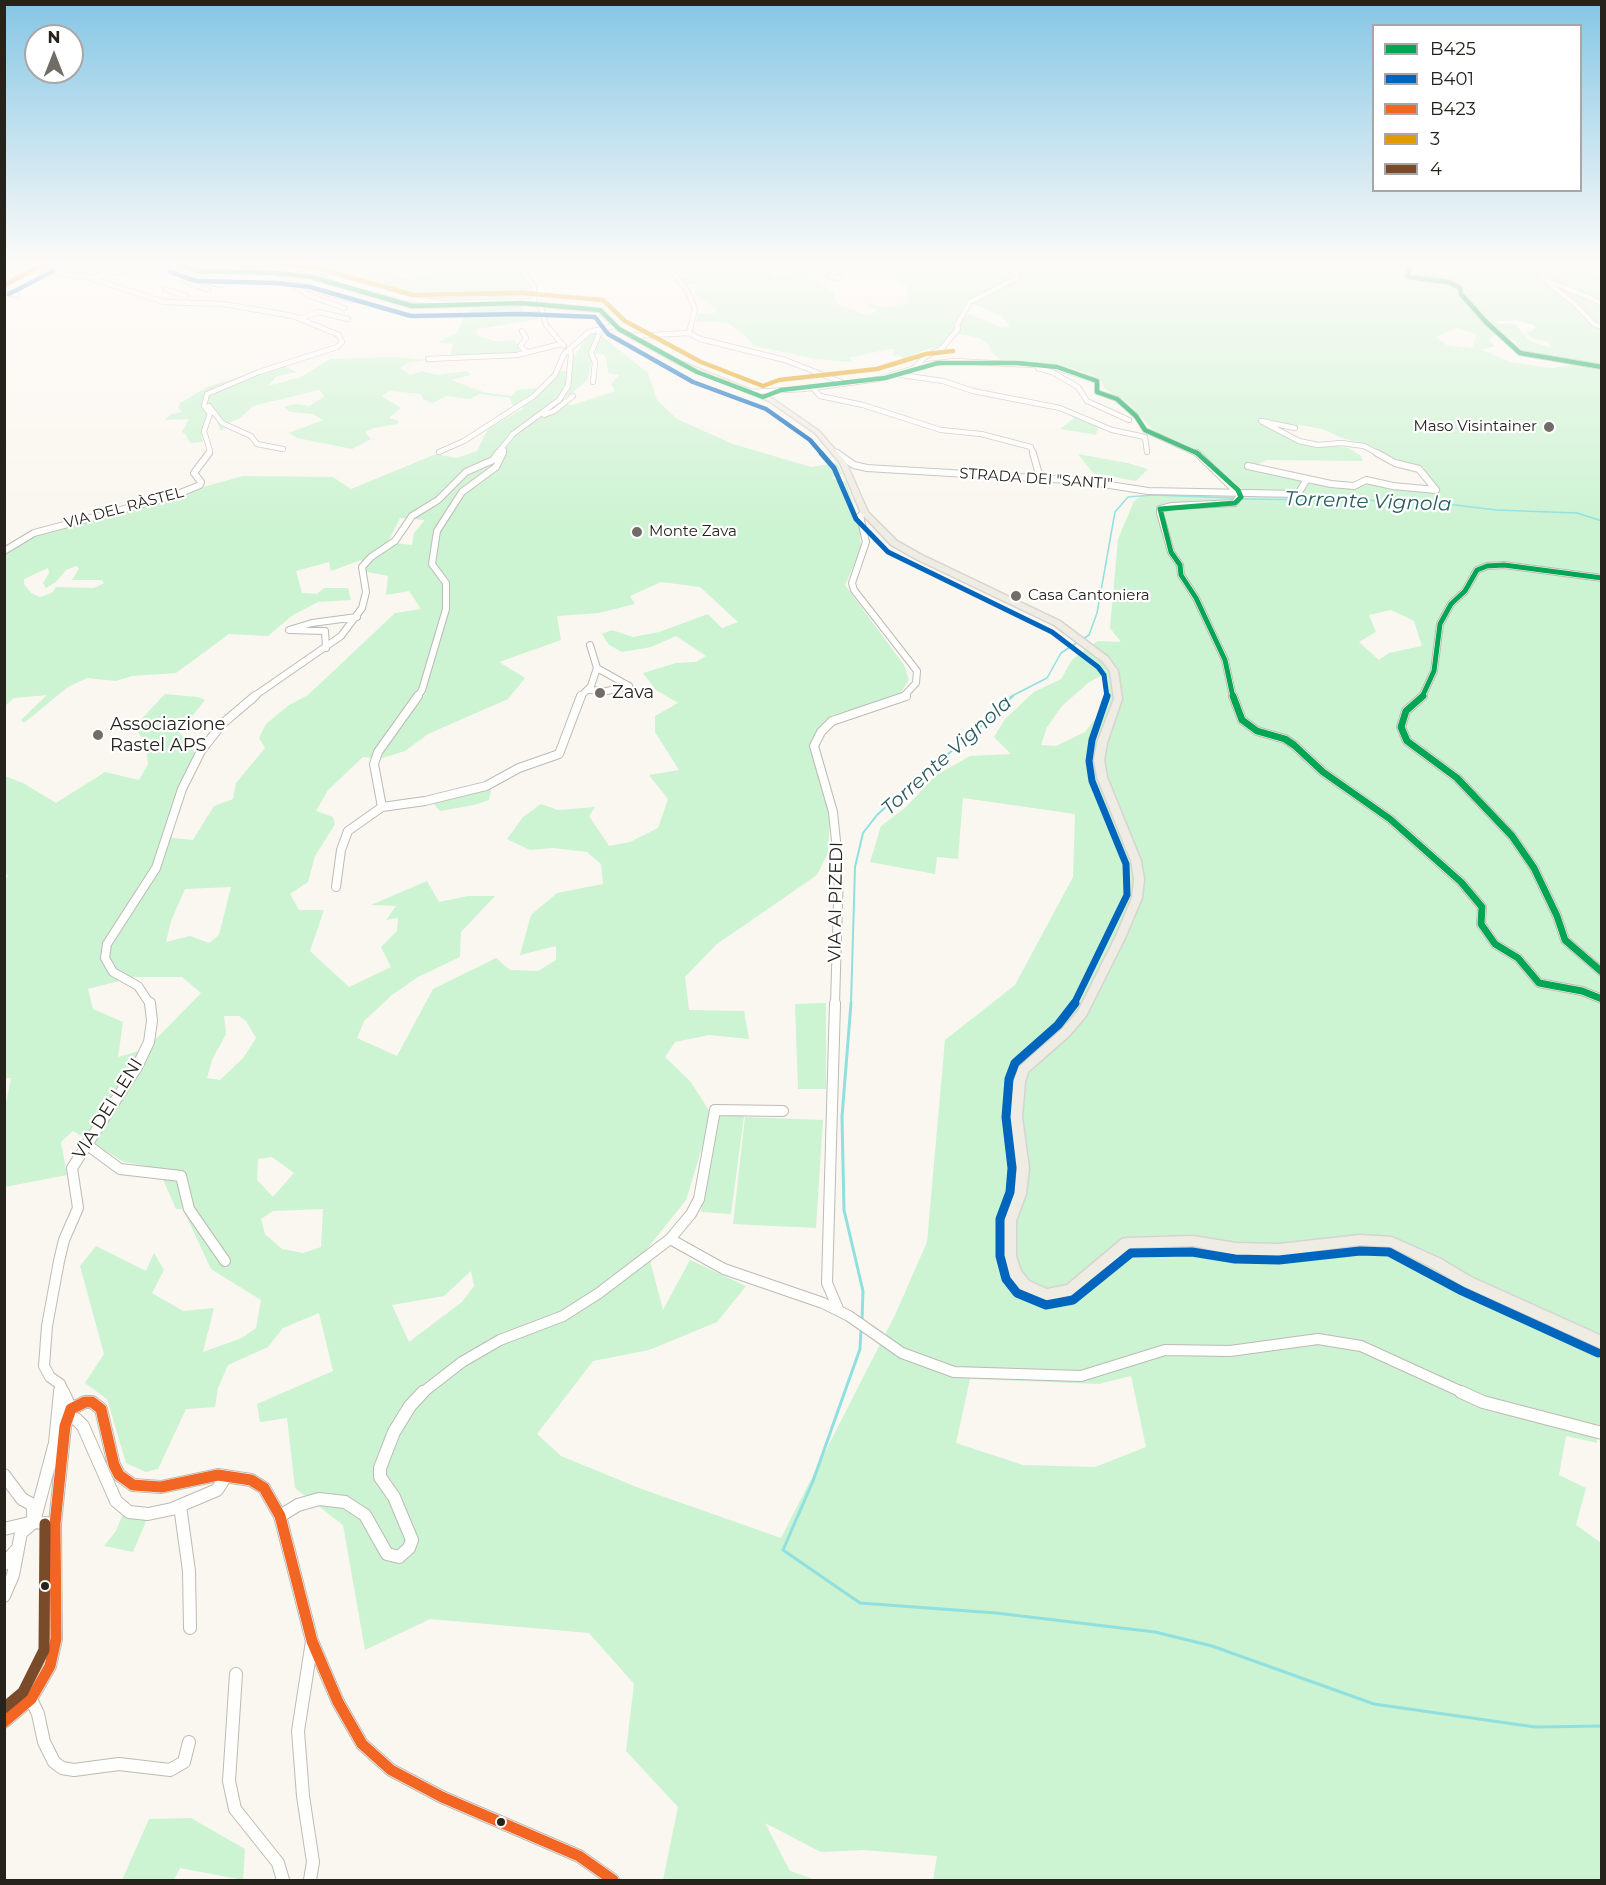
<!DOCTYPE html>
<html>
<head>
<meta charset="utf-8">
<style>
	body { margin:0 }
	#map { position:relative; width:1606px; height:1885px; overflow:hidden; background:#faf7f0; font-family:Montserrat,sans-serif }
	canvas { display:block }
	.frame { position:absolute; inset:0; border:6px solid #26231d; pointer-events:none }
	.legend { position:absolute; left:1372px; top:24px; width:210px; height:168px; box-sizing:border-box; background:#fff; border:2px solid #a8a7a5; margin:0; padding:8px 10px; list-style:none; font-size:18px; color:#26231d }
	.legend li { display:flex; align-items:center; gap:12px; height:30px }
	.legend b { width:30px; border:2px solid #a8a7a5 }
	.north { position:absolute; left:24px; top:24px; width:60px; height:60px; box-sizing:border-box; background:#fff; border:2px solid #a8a7a5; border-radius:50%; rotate:0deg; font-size:16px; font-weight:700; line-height:24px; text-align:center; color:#26231d }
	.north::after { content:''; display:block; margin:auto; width:21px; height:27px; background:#706d67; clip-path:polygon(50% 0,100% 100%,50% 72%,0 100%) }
</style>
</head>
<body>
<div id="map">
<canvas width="1606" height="1885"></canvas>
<div class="frame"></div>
<ul class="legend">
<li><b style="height:8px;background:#00a651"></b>B425</li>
<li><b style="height:8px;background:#0065bd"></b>B401</li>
<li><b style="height:8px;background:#f26522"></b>B423</li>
<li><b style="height:8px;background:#e29903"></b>3</li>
<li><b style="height:8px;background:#7a4b2a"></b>4</li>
</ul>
<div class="north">N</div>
</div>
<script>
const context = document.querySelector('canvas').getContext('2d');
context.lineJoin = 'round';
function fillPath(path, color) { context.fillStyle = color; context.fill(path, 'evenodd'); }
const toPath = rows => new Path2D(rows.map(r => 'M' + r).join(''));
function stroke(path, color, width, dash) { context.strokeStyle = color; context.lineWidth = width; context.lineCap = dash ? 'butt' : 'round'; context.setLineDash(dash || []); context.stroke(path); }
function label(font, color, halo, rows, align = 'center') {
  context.font = font + ' Montserrat,sans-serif'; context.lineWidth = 4.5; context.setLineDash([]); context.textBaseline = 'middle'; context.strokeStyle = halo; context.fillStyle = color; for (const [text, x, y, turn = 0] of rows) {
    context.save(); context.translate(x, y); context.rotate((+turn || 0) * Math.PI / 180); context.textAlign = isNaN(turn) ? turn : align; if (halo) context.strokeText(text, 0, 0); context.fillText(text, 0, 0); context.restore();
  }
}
fillPath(toPath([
	[330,262,416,262,412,266,402,266,405,269,392,275,413,280,429,270,431,262,514,262,523,273,530,289,512,298,435,300,355,275,370,268,369,264,348,266],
	[682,262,779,262,773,272,773,277,779,279,792,263,813,262,808,277,822,283,834,294,838,305,867,315,877,311,867,303,887,307,906,303,908,300,906,286,900,280,878,271,858,272,853,270,851,262,1581,262,1576,264,1601,277,1601,1340,1392,1240,1279,1248,1125,1241,1081,1281,1047,1293,1017,1274,1012,1221,1022,1194,1018,1117,1025,1071,1084,1014,1141,879,1101,760,1117,711,1115,671,1092,645,1098,641,1121,642,1110,628,1118,539,1134,501,1142,495,1252,497,1185,444,1161,435,1151,428,1128,403,1103,388,1102,381,1092,375,1045,362,1000,360,990,350,989,345,979,338,957,334,942,345,913,354,901,364,902,356,892,355,895,350,889,349,848,358,853,361,849,362,816,359,754,346,744,334,726,322,696,322,698,314,715,313,716,309,695,294,696,284,683,285,678,279,686,277,685,271,690,269,689,266,683,266],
	[974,304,1001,316,1010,326,1000,327,962,311,962,306],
	[1513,319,1534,325,1536,328,1527,333,1532,338,1548,342,1551,347,1531,342,1515,324,1499,324,1495,321,1512,321],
	[1456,328,1476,334,1472,348,1447,345,1436,337],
	[1496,334,1515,340,1519,348,1530,356,1571,362,1571,365,1552,368,1525,364,1510,362,1482,350,1495,346,1489,340],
	[1300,425,1322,429,1345,439,1367,444,1407,464,1424,467,1426,485,1419,489,1370,481,1350,486,1255,466,1267,460,1363,461,1361,456,1349,448,1295,441,1286,435,1283,429],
	[1391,610,1414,621,1422,646,1389,653,1379,660,1359,642,1376,632,1369,615],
	[523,305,525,321,525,311,539,310,539,319,477,329,476,335,494,341,515,340,520,350,514,353,462,356,450,354,453,344,437,342,457,333,464,316,472,309],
	[589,332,597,332,648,373,657,400,677,419,733,444,811,467,837,463,842,474,831,478,846,482,859,521,861,549,845,585,904,665,909,680,898,697,832,715,819,728,814,753,830,817,828,853,817,875,717,944,685,977,689,1010,744,1011,749,1039,709,1035,675,1042,665,1057,690,1081,712,1115,686,1200,647,1249,663,1310,690,1260,746,1286,717,1322,649,1350,593,1361,537,1434,561,1456,639,1488,781,1538,895,1315,927,1242,945,1040,1015,985,1073,877,1075,814,963,798,958,859,937,857,935,874,870,862,881,826,905,808,935,776,970,756,1011,754,994,737,1005,719,1034,692,1061,679,1072,660,1090,646,1112,671,1117,699,1098,760,1134,861,1135,898,1080,1012,1021,1069,1021,1168,1007,1220,1023,1287,1072,1293,1128,1245,1193,1244,1236,1251,1361,1242,1392,1244,1601,1345,1602,1426,1597,1424,1597,1443,1566,1436,1559,1475,1586,1488,1576,1525,1601,1543,1601,1880,933,1880,937,1856,864,1850,821,1852,765,1823,790,1871,816,1880,663,1880,678,1807,626,1751,634,1684,589,1633,430,1619,365,1650,343,1525,295,1488,287,1418,260,1422,257,1404,333,1371,319,1313,283,1328,268,1347,228,1365,218,1388,215,1407,186,1409,158,1469,146,1472,126,1463,107,1399,85,1383,104,1354,80,1266,96,1246,146,1271,154,1253,164,1270,152,1293,183,1311,214,1308,203,1352,242,1338,256,1328,261,1300,211,1269,183,1209,176,1209,158,1168,124,1162,73,1131,61,1142,67,1175,5,1187,5,1108,11,1078,4,1078,4,882,8,876,4,872,5,776,23,783,56,803,105,772,139,780,148,764,146,743,134,727,165,694,198,697,205,700,193,715,177,729,196,754,177,792,163,837,193,840,214,806,233,799,236,783,265,748,259,738,266,724,289,705,308,695,395,613,421,609,409,591,386,595,388,576,363,571,361,560,331,571,329,562,296,571,302,593,317,594,324,588,348,588,351,600,318,602,293,615,268,636,229,634,176,673,132,676,116,681,87,678,68,687,24,723,21,720,47,695,14,698,5,706,4,551,34,534,243,476,333,477,351,489,436,454,457,458,477,451,488,429,524,408,512,405,510,398,479,394,470,399,446,396,433,403,424,400,421,394,390,391,382,396,401,408,389,418,399,421,397,424,374,428,365,432,371,439,352,449,297,438,289,433,323,420,312,414,290,412,284,407,295,404,309,406,325,396,319,390,253,406,239,419,224,424,223,431,220,430,216,417,211,417,201,430,203,442,190,443,186,435,182,432,189,419,165,420,171,414,182,412,178,408,180,403,209,386,282,365,297,372,277,376,268,386,301,377,330,359,392,357,426,360,407,363,400,368,410,375,422,371,437,375,467,371,471,375,451,380,483,392,511,396,517,390,541,388,553,371,571,371,570,365],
	[594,353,603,354,606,359,608,373,619,375,611,384,615,391,572,405,564,403,564,399,559,397,569,396,587,380],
	[400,518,425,520,414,533,412,545,388,542],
	[76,566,79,568,72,580,102,580,104,583,94,588,56,587,52,593,40,597,31,593,24,584,24,579,48,568,49,573,43,583,46,588,56,582,66,570],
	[661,582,700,587,738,622,722,628,708,614,659,632,633,637,612,630,602,634,609,645,622,652,651,647,676,636,706,656,696,662,676,663,643,673,656,690,678,703,655,716,655,732,679,770,649,775,668,799,658,828,630,842,609,846,589,816,595,807,558,810,541,804,523,817,507,839,530,850,553,848,587,852,601,864,603,884,557,893,531,915,520,955,556,946,556,960,538,971,510,970,496,958,433,989,397,1056,357,1038,364,1021,392,995,418,977,460,957,461,932,495,896,468,896,439,902,427,881,371,905,396,906,386,920,398,918,397,931,381,947,391,967,349,987,310,951,324,910,299,910,290,894,308,882,315,856,335,824,333,817,316,811,328,790,363,757,379,759,405,751,428,734,508,699,525,678,499,662,561,640,557,616,599,613,635,604,630,596],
	[1104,674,1105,706,1085,732,1056,746,1041,745,1047,727,1062,706,1088,683],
	[231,887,219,935,209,943,190,936,166,942,171,921,185,889],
	[134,977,182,977,201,993,146,1049,118,1057,123,1022,93,1009,88,989],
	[224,1016,239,1016,246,1021,256,1038,244,1057,220,1080,207,1078,212,1060,226,1034],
	[272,1157,294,1173,273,1197,257,1180,258,1159],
	[323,1209,321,1247,303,1253,282,1249,265,1234,261,1219,273,1211],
	[471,1271,474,1286,462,1302,409,1342,392,1305,444,1296],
	[1131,1376,1146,1447,1095,1467,1023,1465,956,1443,970,1379,1099,1384],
	[1075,417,1099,426,1096,435,1060,429],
	[1078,454,1128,463,1148,469,1136,481,1093,473],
	[491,789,489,800,474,805,440,811,432,802],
	[826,1003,826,1089,798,1089,795,1004],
	[715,1115,744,1116,731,1214,701,1212],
	[745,1117,823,1120,816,1228,733,1224],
	[123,1514,147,1519,133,1552,104,1546,116,1531],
	[191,1818,245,1849,243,1880,180,1868,174,1880,122,1880,149,1819]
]), '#ccf3d2');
stroke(toPath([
	[1240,499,1423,501,1496,510,1577,513,1602,521],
	[1010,697,1047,678,1061,653,1089,635,1097,613,1115,512,1128,497,1152,495,1235,498]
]), '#90e0e0', 1.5);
stroke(toPath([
	[851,1004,855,867,863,833,877,815,915,780,972,735,1013,696]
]), '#90e0e0', 2);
stroke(toPath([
	[851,1003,842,1117,844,1210,863,1291,862,1321],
	[861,1330,860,1349,813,1481,783,1550,860,1603,996,1613,1155,1632,1212,1646,1374,1704,1535,1727,1602,1726]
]), '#90e0e0', 3);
const minorFar4 = toPath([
	[199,262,201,267,210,269,229,266,227,262],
	[304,262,339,280,410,299,443,303,534,301],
	[516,262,534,286,534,303],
	[674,262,673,273,687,290,695,309,689,333],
	[835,262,837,270,829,276,839,278],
	[1404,262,1409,265,1408,277,1449,282,1460,288,1461,294,1486,322,1520,353,1602,367],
	[297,263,302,268,286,267,301,275],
	[229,266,250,273],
	[34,269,91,278,164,302,223,304,293,316,339,335,342,342,337,347,259,372,207,394,204,406,210,414,204,431,210,451,208,454],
	[261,269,293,272],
	[207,272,218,274,229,282,220,285,199,279,185,281,208,290],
	[265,273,275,279,352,300],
	[91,278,128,269,141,262],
	[294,286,310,296,344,308],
	[165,289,186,296],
	[4,292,17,295],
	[540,303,546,325,564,346],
	[1602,303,1542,278,1575,304,1594,324,1602,327],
	[301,318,319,312,348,319],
	[522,331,526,338,520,346,527,352],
	[631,336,689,333,700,339,785,360,841,382],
	[428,359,517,355,561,344],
	[915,367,925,357,942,348,958,329,957,325,970,302,1019,277,1009,262],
	[1038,368,1052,372,1078,387,1087,401,1129,420],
	[901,375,943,381,973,391,1060,408,1112,430,1145,437,1147,452],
	[593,382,595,362,591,353,601,329],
	[813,388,820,396,863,405,941,430,981,434,1031,447,1033,454],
	[751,392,804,389,879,379,928,364,954,361,1051,366,1097,381,1097,392,1117,399,1136,416,1145,430,1198,454],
	[209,406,222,423,251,436,257,444,283,449],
	[544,415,554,411,573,396],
	[1295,428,1261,421,1299,441,1318,445,1341,443,1364,446,1379,454],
	[439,452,464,441,534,396,555,375,564,354,589,332,615,326],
	[836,452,839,454],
	[497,454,513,434,559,400,568,386,571,355,569,350],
	[502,454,504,450]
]);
const minorFar3 = toPath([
	[837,453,854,465,867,468,1084,481,1148,491,1298,494,1307,479],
	[1033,453,1040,478],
	[1197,453,1240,495,1235,503,1172,506,1160,509,1160,513,1171,552,1180,565,1181,575,1196,598,1225,660,1233,697],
	[1377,453,1395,463,1419,469,1436,490],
	[1248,466,1331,484,1354,486,1366,480,1393,486,1436,490],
	[865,513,860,516,866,542,852,583,854,590,917,671,916,683,903,697],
	[4,551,34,533,173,496,200,485,201,482,194,473,209,453],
	[590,645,597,668,629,686],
	[326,648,325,631,289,630,312,623,357,617],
	[589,690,607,691,629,686],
	[253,697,341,636,362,608,366,592,362,567,371,557,395,541,412,516,438,500,466,472,493,460,498,453],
	[417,697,422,690,446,609,446,583,432,564,437,531,462,492,496,467,503,453],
	[580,697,591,686,597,668],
	[1422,697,1434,671,1440,624,1451,604,1465,591,1477,570,1487,566,1504,565,1602,578]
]);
const minorFar2 = toPath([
	[418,696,378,752,374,764,382,807,425,801,486,786,519,768,559,754,581,696],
	[1233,696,1242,720,1257,731,1285,739,1294,745,1323,772,1390,819,1461,882,1482,907,1481,924,1495,944,1518,958,1539,983,1582,991,1602,999],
	[1423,696,1406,711,1401,727,1407,741,1457,778,1512,836,1534,868,1557,916,1565,940,1602,972],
	[336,887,341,850,348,831,382,807],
	[150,1004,138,986,113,972,105,958,107,944,156,868,182,789,201,751,222,724,255,696],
	[835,1004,839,870,833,812,814,746,821,732,832,721,906,696]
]);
const minorFar1 = toPath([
	[835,1003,827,1283,839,1311],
	[86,1144,120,1169,181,1176,189,1209,225,1261],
	[670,1239,724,1269,823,1303,849,1316,902,1353,954,1372,1081,1376,1165,1350,1230,1351,1318,1339,1361,1346,1464,1393],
	[59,1393,60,1387],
	[64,1393,60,1384,50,1377,44,1366,47,1326,59,1261,64,1240,78,1208,72,1168,137,1067,149,1042,152,1021,150,1003],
	[422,1393,462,1362,500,1340,563,1316,599,1293,670,1239,691,1214,699,1199,715,1110,783,1111]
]);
const minor = toPath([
	[63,1392,71,1409],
	[1461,1392,1483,1402,1602,1433],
	[67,1417,76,1419,83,1426,116,1501,129,1512,148,1514,172,1509,217,1490,226,1476],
	[4,1475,22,1499,33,1505,33,1515],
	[180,1506,189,1571,190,1628],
	[280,1516,298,1505,319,1499,345,1502,365,1515,387,1554,399,1557,409,1548,412,1540,394,1497,380,1477,380,1468,394,1432,410,1406,423,1392],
	[34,1522,55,1443,60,1392],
	[4,1529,33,1522],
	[4,1564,18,1548],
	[4,1596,13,1575,21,1533,34,1522,55,1524],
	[236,1674,229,1781,235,1809,278,1863,283,1880],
	[31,1699,38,1714,44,1742,54,1762,62,1768,74,1770,119,1764,170,1770,184,1762,189,1742],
	[4,1722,31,1699,50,1666,56,1639,55,1524,65,1426,71,1409,85,1402,92,1402,101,1409,114,1465,119,1475,133,1485,161,1487,218,1475,251,1480,264,1488,280,1516,312,1641,338,1702,362,1744,391,1770,442,1797,579,1856,613,1880],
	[310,1880,313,1862,303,1796,298,1731,312,1641]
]);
const major = toPath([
	[44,262,51,262,4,287,4,283,44,262],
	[171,262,179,262,198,269,278,271,312,275,412,304,522,301,602,309,621,328,680,361,773,399,819,431,846,462,868,512,897,541,922,555,1060,621,1108,657,1118,671,1122,699,1107,743,1104,760,1107,777,1141,861,1144,879,1142,898,1125,938,1086,1016,1070,1035,1028,1072,1025,1082,1022,1117,1029,1168,1026,1194,1016,1221,1016,1256,1021,1271,1029,1281,1047,1289,1067,1285,1122,1239,1127,1238,1193,1236,1236,1243,1279,1244,1360,1235,1392,1237,1441,1259,1471,1277,1602,1336,1602,1349,1461,1285,1431,1267,1391,1247,1360,1245,1279,1256,1236,1255,1193,1246,1130,1248,1075,1294,1047,1301,1019,1289,1010,1278,1004,1256,1004,1221,1014,1194,1017,1168,1010,1117,1013,1082,1019,1067,1062,1029,1078,1011,1115,938,1132,898,1134,879,1131,861,1097,777,1094,760,1097,743,1114,699,1110,671,1102,661,1054,625,916,559,891,545,861,513,840,463,815,433,769,401,676,363,617,330,598,312,522,305,412,308,312,279,278,275,197,273,171,262]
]);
stroke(minorFar4, '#bebab5', 6);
stroke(minorFar3, '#bebab5', 8);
stroke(minorFar2, '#bebab5', 10);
stroke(minorFar1, '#bebab5', 12);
stroke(minor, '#bebab5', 14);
stroke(major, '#d6d4d1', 3);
stroke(minorFar4, '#fefefd', 4.5);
stroke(minorFar3, '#fefefd', 6);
stroke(minorFar2, '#fefefd', 8);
stroke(minorFar1, '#fefefd', 10);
stroke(minor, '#fefefd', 12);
fillPath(major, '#efece3');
stroke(toPath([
	[174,262,197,271,278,273,312,277,412,306,522,303,600,310,619,329,697,372,763,397,781,390,885,378,938,363,1017,363,1057,367,1097,381,1097,392,1117,399,1136,416,1145,430,1199,454],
	[1404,262,1409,265,1408,277,1449,282,1460,288,1461,294,1486,322,1520,353,1602,367]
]), '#00a651', 4.5);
stroke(toPath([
	[1197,453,1238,490,1241,497],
	[1233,697,1225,660,1196,598,1181,575,1180,565,1171,552,1160,509,1235,503,1241,497],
	[1422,697,1434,671,1440,624,1451,604,1465,591,1477,570,1487,566,1504,565,1602,578]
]), '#00a651', 5);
stroke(toPath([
	[1233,696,1242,720,1257,731,1285,739,1294,745,1323,772,1390,819,1461,882,1482,907,1481,924,1495,944,1518,958,1539,983,1582,991,1602,999],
	[1423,696,1406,711,1401,727,1407,741,1457,778,1512,836,1534,868,1557,916,1565,940,1602,972]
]), '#00a651', 7);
stroke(toPath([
	[170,272,196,281,277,283,310,287,411,316,522,314,595,317,608,334,693,382,766,409,810,440,822,454],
	[9,294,53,271]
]), '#0065bd', 4.5);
stroke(toPath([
	[821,453,834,468,856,519,888,552,1052,632,1098,667,1104,675,1107,697]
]), '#0065bd', 5);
stroke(toPath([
	[1074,1004,1127,895,1126,864,1092,781,1089,761,1092,740,1107,696]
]), '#0065bd', 7);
stroke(toPath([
	[1075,1003,1058,1025,1015,1063,1009,1079,1006,1117,1012,1168,1010,1192,1000,1219,1000,1256,1006,1279,1017,1293,1046,1305,1073,1300,1131,1253,1192,1252,1235,1259,1279,1260,1360,1251,1389,1252,1462,1291,1598,1353]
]), '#0065bd', 9);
stroke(toPath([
	[4,285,48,262]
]), '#f26522', 4.5);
stroke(toPath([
	[4,1722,31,1699,50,1666,56,1639,55,1524,65,1426,71,1409,85,1402,92,1402,101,1409,114,1465,119,1475,133,1485,161,1487,218,1475,251,1480,264,1488,280,1516,312,1641,338,1702,362,1744,391,1770,442,1797,579,1856,613,1880]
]), '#f26522', 11);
stroke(toPath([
	[258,262,314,267,413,295,522,293,603,300,625,321,701,362,763,386,779,380,877,369,926,354,953,351]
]), '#e29903', 4.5);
stroke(toPath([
	[4,1708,23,1692,44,1650,45,1524]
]), '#7a4b2a', 11);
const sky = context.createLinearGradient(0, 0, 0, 526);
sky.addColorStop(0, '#85c6e5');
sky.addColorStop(0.5, '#fdfbf8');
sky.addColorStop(1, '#fdfbf800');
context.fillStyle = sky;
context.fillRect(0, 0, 1606, 526);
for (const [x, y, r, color] of [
	[1549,427,6,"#706d67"],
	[637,532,6,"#706d67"],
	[1016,596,6,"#706d67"],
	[600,693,6,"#706d67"],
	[98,735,6,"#706d67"],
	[45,1586,5,"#26231d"],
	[501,1822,5,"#26231d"]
]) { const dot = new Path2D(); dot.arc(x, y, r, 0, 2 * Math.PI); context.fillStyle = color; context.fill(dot); stroke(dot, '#fff', 2); }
label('15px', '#26231d', '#fff', [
	["Maso Visintainer",1537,427,"right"],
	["Monte Zava",649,532],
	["Casa Cantoniera",1028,596]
], 'left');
label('15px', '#26231d', '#fff', [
	["STRADA DEI \"SANTI\"",1036,479,4],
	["VIA DEL RÀSTEL",124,508,-15]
]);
label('18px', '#26231d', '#fff', [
	["Zava",612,693],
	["Associazione",110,725],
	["Rastel APS",110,746]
], 'left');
label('18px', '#26231d', '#fff', [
	["VIA AI PIZEDI",836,902,-89],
	["VIA DEI LENI",108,1109,-58]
]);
label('italic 20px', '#2a5c5d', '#fff', [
	["Torrente Vignola",1368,502,2],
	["Torrente Vignola",947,756,-42]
]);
</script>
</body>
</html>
